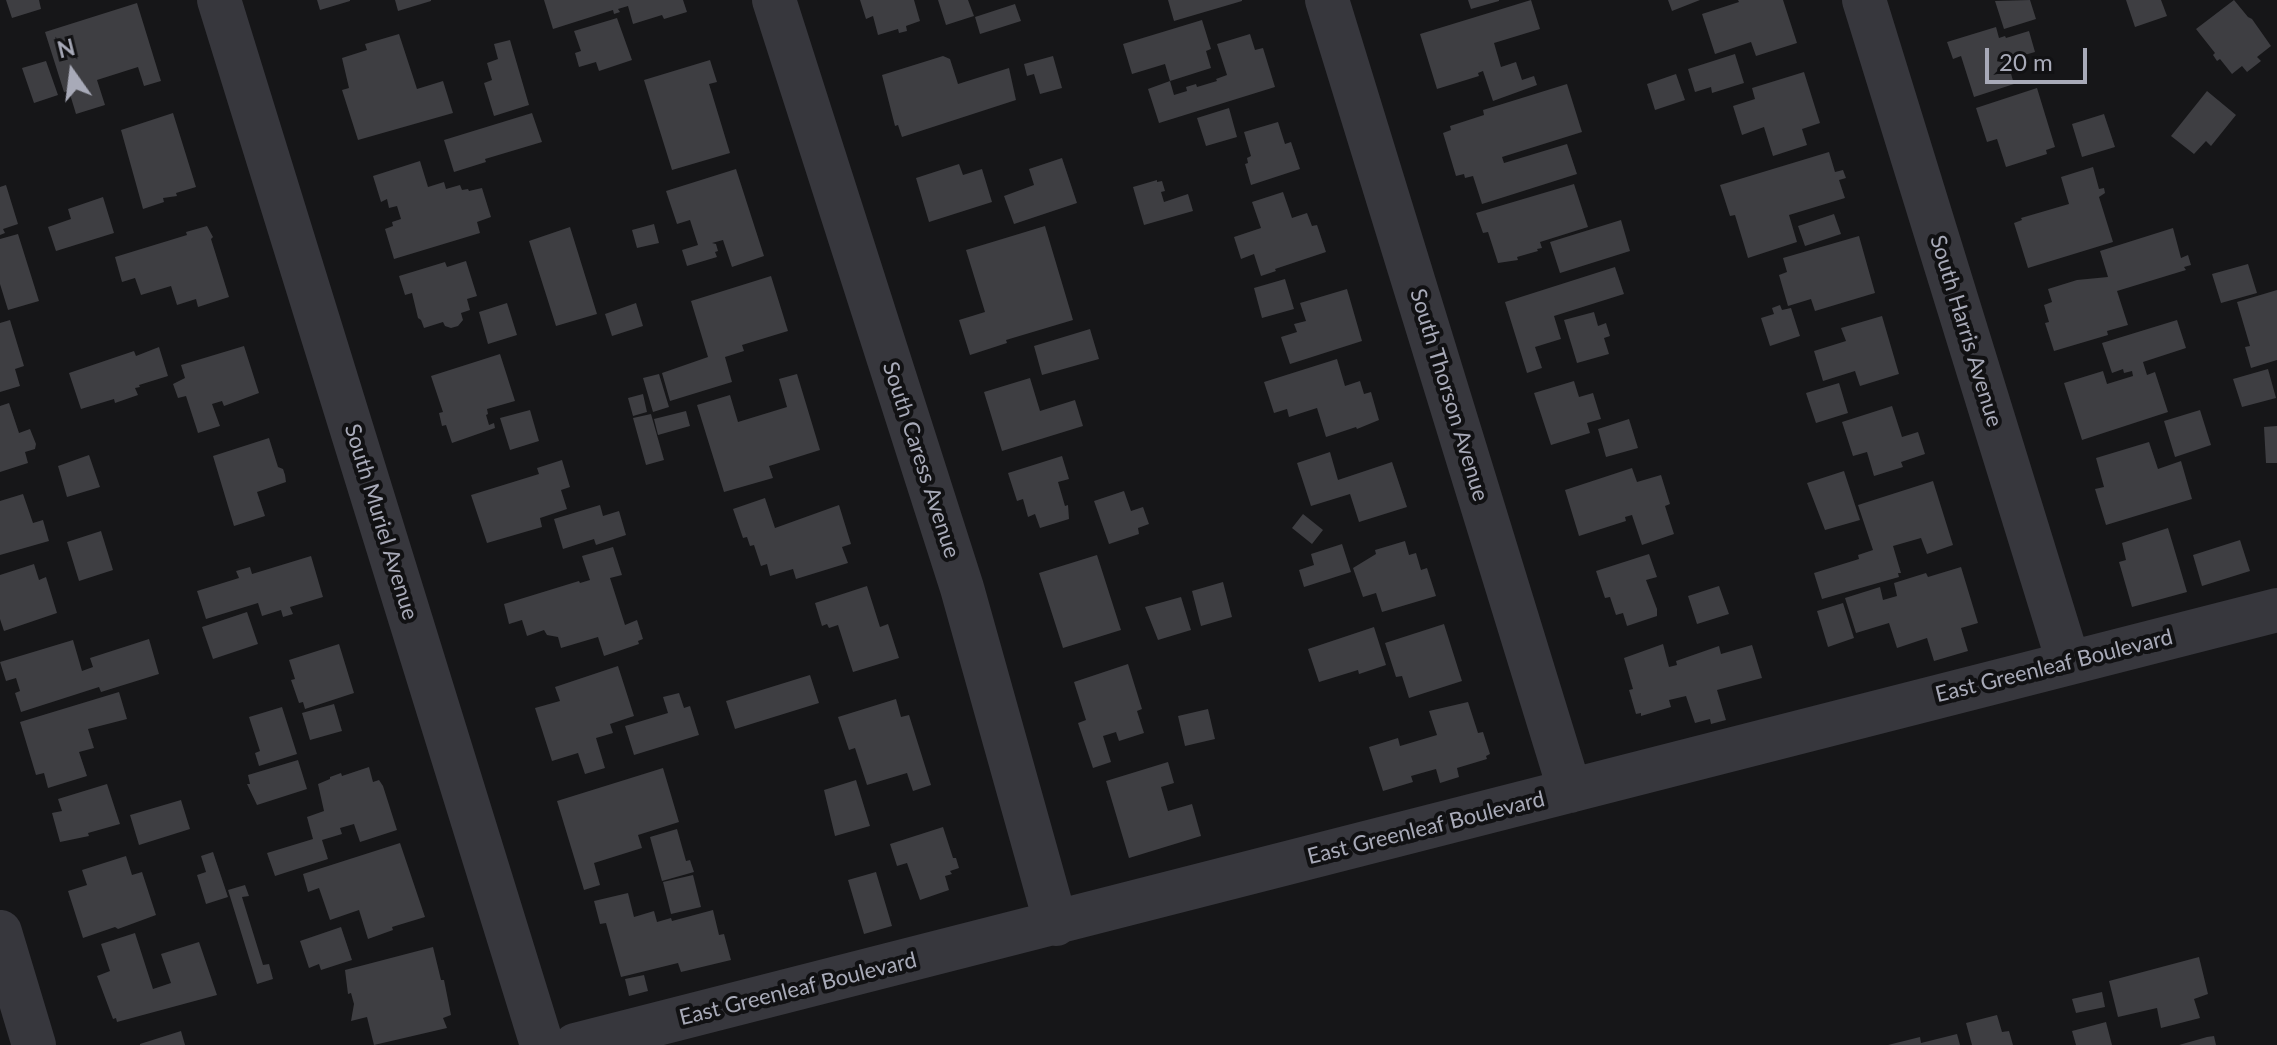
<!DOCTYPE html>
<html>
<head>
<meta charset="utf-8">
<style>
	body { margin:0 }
	#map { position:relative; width:2277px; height:1045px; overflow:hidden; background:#161618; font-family:Lato,sans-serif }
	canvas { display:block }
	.north { position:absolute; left:32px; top:32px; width:80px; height:80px; -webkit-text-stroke:6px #111113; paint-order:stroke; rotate:346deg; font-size:22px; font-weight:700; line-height:32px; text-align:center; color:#a8aab8 }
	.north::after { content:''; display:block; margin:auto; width:28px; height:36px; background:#a8aab8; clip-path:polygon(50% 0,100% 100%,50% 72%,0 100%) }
	.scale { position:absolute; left:1985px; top:48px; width:102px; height:36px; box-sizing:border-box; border:4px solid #a8aab8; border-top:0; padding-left:10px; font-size:24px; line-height:28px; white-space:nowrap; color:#a8aab8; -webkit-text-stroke:6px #111113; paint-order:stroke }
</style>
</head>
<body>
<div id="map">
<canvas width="2277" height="1045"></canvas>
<div class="north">N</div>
<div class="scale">20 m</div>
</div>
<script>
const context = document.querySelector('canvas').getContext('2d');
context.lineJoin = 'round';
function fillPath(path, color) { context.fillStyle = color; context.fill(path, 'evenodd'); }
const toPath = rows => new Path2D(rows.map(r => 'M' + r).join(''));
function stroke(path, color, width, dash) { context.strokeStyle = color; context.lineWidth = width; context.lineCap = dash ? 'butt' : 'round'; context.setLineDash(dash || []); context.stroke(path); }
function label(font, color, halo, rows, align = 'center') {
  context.font = font + ' Lato,sans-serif'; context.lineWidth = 8; context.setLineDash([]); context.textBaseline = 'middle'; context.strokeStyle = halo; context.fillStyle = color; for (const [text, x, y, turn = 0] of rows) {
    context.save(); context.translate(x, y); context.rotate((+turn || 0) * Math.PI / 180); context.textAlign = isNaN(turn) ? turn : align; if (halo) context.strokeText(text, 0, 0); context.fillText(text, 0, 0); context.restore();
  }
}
fillPath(toPath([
	[6,0,39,0,41,9,12,18],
	[317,0,350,0,350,1,320,10],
	[395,0,431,0,431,1,398,11],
	[544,0,683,0,687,12,664,19,662,15,633,24,628,6,618,9,620,12,614,14,613,10,553,29],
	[860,0,914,0,920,21,906,26,907,31,899,33,898,29,878,35,873,16,866,19],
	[938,0,968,0,974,16,946,25],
	[1168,0,1242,0,1242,1,1174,21],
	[1468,0,1499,0,1499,1,1471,9],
	[1531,0,1540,29,1494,43,1501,67,1516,62,1522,80,1534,76,1537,85,1493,101,1483,71,1478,73,1479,76,1437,89,1420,34],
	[1668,0,1700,0,1672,11],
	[1738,0,1783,0,1797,43,1756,56,1751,42,1715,54,1702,14,1739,2],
	[2030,0,2036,19,2004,29,1995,1],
	[2126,0,2161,0,2167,16,2135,27],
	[2234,0,2248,17,2252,19,2271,46,2257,57,2261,61,2247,72,2242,66,2232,74,2220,59,2217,61,2213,55,2215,53,2196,29],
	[137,3,161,81,144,86,138,67,97,80,105,105,76,114,69,91,64,92,45,32],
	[1015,4,1021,21,980,34,975,17],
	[617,18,632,60,599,71,596,62,579,67,575,53,581,51,574,31],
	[1202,20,1211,49,1206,51,1211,68,1170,81,1165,64,1132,74,1123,44],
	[1996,27,1999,38,2005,36,2006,38,2029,31,2035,52,2007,60,2014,84,1974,97,1961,56,1953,59,1947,42],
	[399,34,417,89,443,81,453,113,358,140,342,90,349,88,342,58,367,50,365,44],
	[1250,34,1255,50,1263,48,1275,87,1159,123,1148,89,1170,81,1174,95,1187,91,1186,87,1196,84,1197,87,1217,81,1216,79,1227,75,1217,44],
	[510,40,529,105,494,116,484,83,492,80,487,63,498,59,494,44],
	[1735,54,1744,83,1712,93,1711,87,1695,92,1688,69],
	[943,56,950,59,958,84,1009,68,1016,100,902,137,898,125,895,126,882,75],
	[1053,56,1062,88,1040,94,1034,74,1027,76,1024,64],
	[710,60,717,82,709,84,730,153,672,170,644,80],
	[46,61,58,95,34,103,22,68],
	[1804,72,1820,123,1802,129,1807,145,1773,156,1764,127,1742,135,1733,106,1755,99,1752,88],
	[1676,74,1685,100,1655,110,1647,84],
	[1567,84,1582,132,1502,157,1504,163,1567,144,1577,174,1482,204,1473,176,1465,178,1464,174,1456,176,1443,133,1451,130,1450,126,1484,115,1483,110],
	[2037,88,2055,147,2046,150,2047,154,2006,167,1997,139,1987,142,1976,108],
	[2207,91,2236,115,2211,146,2206,141,2194,154,2171,136],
	[1229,108,1237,137,1206,146,1197,118],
	[173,113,196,187,176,193,177,196,163,198,164,202,143,209,121,130],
	[532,113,542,142,485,159,486,162,454,172,444,140],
	[2104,114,2115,147,2082,157,2072,124],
	[1278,122,1285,144,1291,142,1300,169,1251,185,1245,164,1248,163,1247,158,1251,156,1244,132],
	[1829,152,1835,172,1843,170,1846,178,1839,180,1845,198,1789,215,1797,242,1748,258,1735,215,1730,216,1720,185],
	[1062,158,1077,203,1014,224,1004,196,1034,185,1029,169],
	[420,161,428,187,444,182,446,189,460,185,462,190,468,189,469,191,482,188,491,217,477,222,480,233,394,259,385,229,393,226,392,222,401,219,397,206,389,208,387,199,381,202,373,176],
	[959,164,963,175,982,169,992,202,929,222,916,178],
	[2093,167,2099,189,2104,188,2105,193,2099,197,2113,242,2028,268,2014,223,2022,220,2021,218,2069,204,2061,177],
	[736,169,764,256,732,267,723,240,712,243,716,244,718,251,715,252,717,257,687,266,682,250,698,245,690,220,677,224,666,191],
	[1157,180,1157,182,1162,181,1165,191,1161,192,1164,202,1188,194,1193,211,1144,225,1133,187],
	[1574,184,1588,227,1540,242,1542,248,1537,249,1538,251,1517,257,1518,260,1498,263,1488,232,1483,233,1476,213],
	[6,185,18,224,3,229,5,233,0,235,0,187],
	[1283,192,1292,218,1307,213,1312,226,1317,225,1326,252,1275,269,1276,271,1261,276,1254,254,1241,259,1234,237,1261,228,1252,202],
	[103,197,114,233,56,251,48,227,71,219,68,209],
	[1834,214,1841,234,1805,246,1798,226],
	[1621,220,1630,251,1560,273,1550,242],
	[654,224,659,243,637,248,632,230],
	[207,226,213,237,211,239,229,297,198,307,196,299,177,305,171,286,141,295,135,278,122,282,115,257,187,235,186,232],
	[1045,226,1073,320,1006,340,1007,343,970,355,959,320,985,312,966,250],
	[570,227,597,314,556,326,529,241],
	[2173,228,2181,258,2188,255,2191,265,2184,267,2186,270,2117,291,2128,325,2107,331,2108,335,2054,351,2045,323,2049,322,2044,305,2052,302,2048,289,2077,280,2108,277,2100,251],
	[18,234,39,301,8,310,0,284,0,239],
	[1859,236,1875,293,1815,311,1811,299,1788,306,1779,275,1787,272,1783,258],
	[466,261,477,296,467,299,470,310,461,313,463,320,458,326,451,328,445,326,443,322,424,328,421,320,418,318,412,293,405,295,399,276,445,262,447,267],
	[2248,264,2257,293,2221,303,2212,274],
	[1615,267,1624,294,1554,316,1561,339,1535,347,1542,368,1527,373,1505,302],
	[771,276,788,331,742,345,744,351,725,357,732,382,670,401,662,373,708,357,691,301],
	[1285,279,1294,309,1262,318,1254,288],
	[1347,289,1362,341,1290,364,1281,337,1297,332,1294,324,1306,321,1300,303],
	[2277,290,2277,360,2251,368,2245,347,2250,346,2237,302],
	[507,303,517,335,488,344,479,312],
	[636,303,643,326,612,336,605,314],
	[1780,305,1782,310,1791,308,1800,336,1770,346,1761,318,1774,314,1772,308],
	[1594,312,1598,326,1606,323,1610,336,1604,338,1609,354,1577,363,1564,320],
	[1882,316,1899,374,1860,386,1855,371,1823,381,1814,351,1846,341,1841,328],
	[10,320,24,366,15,369,20,386,0,392,0,323],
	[2177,320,2186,348,2143,362,2147,375,2155,372,2168,412,2082,440,2064,383,2103,371,2107,384,2133,376,2132,371,2124,373,2123,369,2112,373,2102,343],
	[1090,329,1099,359,1042,375,1034,346],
	[244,346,259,393,224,406,222,401,212,404,220,426,198,433,186,396,178,398,173,384,185,378,181,365],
	[159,347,168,376,139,385,140,387,135,388,138,395,115,403,114,399,81,409,69,373,134,351,136,356],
	[500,354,515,401,487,409,488,414,486,415,489,425,494,423,495,428,452,443,446,425,442,426,439,413,443,412,431,376],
	[1337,359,1345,386,1360,381,1364,394,1371,392,1379,420,1357,429,1356,427,1326,437,1317,408,1289,417,1287,409,1274,413,1264,382],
	[2268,369,2276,398,2242,407,2233,379],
	[659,374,669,407,653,412,643,378],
	[797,374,820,450,769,466,773,478,724,492,697,405,730,395,738,422,787,407,779,379],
	[1030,378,1040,411,1075,400,1083,426,1002,451,984,392],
	[1574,381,1579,397,1593,393,1601,419,1587,423,1590,433,1551,445,1534,393],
	[1839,383,1848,413,1816,423,1806,393],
	[643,394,647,412,633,416,628,398],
	[9,403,19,433,30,429,36,444,35,449,25,452,28,463,0,472,0,406],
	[1892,406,1902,437,1918,432,1925,454,1901,462,1903,467,1874,476,1867,452,1853,456,1842,422],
	[530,410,539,441,510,450,500,418],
	[2200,410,2211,445,2175,457,2164,421],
	[686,411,690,426,658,435,654,419],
	[651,414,664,460,646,465,633,418],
	[1629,419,1638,448,1606,457,1598,429],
	[2277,426,2277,463,2266,463,2264,427],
	[269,438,278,467,283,469,285,475,286,482,257,492,265,516,234,526,213,456],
	[2149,442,2158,469,2181,461,2192,499,2106,525,2095,489,2104,487,2096,458],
	[1330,452,1338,480,1392,462,1407,507,1359,522,1350,494,1311,506,1297,463],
	[89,455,100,487,67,497,58,466],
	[1062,456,1069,479,1058,482,1065,506,1068,505,1069,519,1040,528,1035,514,1028,517,1023,499,1017,501,1008,473],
	[562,460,570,487,561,490,567,509,540,518,542,527,487,543,471,495,539,474,537,468],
	[1632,468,1637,482,1661,475,1670,504,1665,506,1674,534,1642,545,1632,515,1625,517,1626,521,1579,536,1565,490],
	[1844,471,1860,520,1825,530,1807,483],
	[1933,481,1953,545,1927,554,1921,538,1893,546,1901,573,1898,573,1899,577,1822,599,1814,573,1859,559,1858,555,1873,550,1858,505],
	[1124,491,1131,511,1143,507,1149,524,1138,528,1139,534,1109,544,1094,501],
	[23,494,33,523,43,520,49,541,0,555,0,501],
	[765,498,775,528,839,505,851,544,842,547,848,563,796,579,793,569,770,576,767,564,761,566,754,545,750,546,747,537,743,538,733,509],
	[600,505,603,516,619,511,626,535,596,545,594,539,563,549,554,519],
	[1303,514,1323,530,1312,544,1292,528],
	[2168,528,2187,592,2132,607,2119,562,2126,560,2122,543],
	[101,531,113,570,79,581,67,542],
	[2240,540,2250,571,2202,586,2193,555],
	[1405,541,1409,555,1416,553,1421,570,1427,568,1436,596,1382,612,1376,593,1363,597,1353,568,1376,554,1375,550],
	[1342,544,1351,572,1304,587,1299,570,1314,565,1311,554],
	[613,547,622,575,610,578,625,625,637,620,643,639,638,641,639,644,604,656,598,637,561,648,558,637,547,635,544,630,527,636,522,620,509,624,504,604,579,581,580,583,590,580,582,556],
	[1649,554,1657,577,1646,580,1657,609,1657,616,1627,626,1623,613,1616,615,1610,597,1605,598,1596,571],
	[1097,555,1121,630,1063,648,1039,573],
	[311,556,323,597,290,607,293,614,283,617,281,610,262,616,258,603,206,619,197,591,239,578,236,571,250,567,252,574],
	[34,564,39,580,46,577,57,613,4,631,0,619,0,575],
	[1961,567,1978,623,1961,628,1968,651,1934,661,1927,638,1897,648,1889,623,1856,633,1845,598,1880,587,1883,600,1897,596,1894,583,1926,573,1928,577],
	[1223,582,1232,617,1201,626,1192,591],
	[867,586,880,627,888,624,899,658,853,672,838,625,829,628,827,624,822,626,815,603],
	[1719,586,1729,614,1697,624,1688,596],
	[1181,597,1191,630,1158,640,1145,607],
	[1843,603,1854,638,1828,647,1817,611],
	[247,612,258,644,213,659,202,627],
	[1444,624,1462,681,1409,698,1402,676,1396,677,1385,643],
	[1374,627,1386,665,1359,674,1358,670,1319,682,1308,649],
	[149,639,159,674,101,692,99,687,21,712,15,693,20,691,16,678,6,681,0,662,73,640,82,671,93,667,90,658],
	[339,644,354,693,305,709,303,702,299,703,291,680,295,679,289,660],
	[1663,644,1669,667,1677,665,1676,661,1719,646,1721,654,1752,645,1762,678,1717,690,1726,720,1711,724,1710,719,1695,723,1686,696,1669,700,1671,707,1641,716,1641,713,1636,714,1629,690,1633,689,1624,658],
	[1128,664,1142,709,1137,711,1144,733,1119,741,1116,732,1103,736,1111,762,1093,768,1078,723,1086,720,1074,682],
	[618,666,634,716,610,724,613,733,596,738,605,768,585,774,578,753,552,761,535,708,560,701,555,687],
	[810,675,819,703,735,729,726,701],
	[119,692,127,719,88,729,94,748,79,752,87,776,48,788,44,773,36,775,20,722],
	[679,693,684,708,690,706,699,735,634,755,625,726,668,713,663,697],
	[896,699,901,717,909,715,931,785,913,791,907,773,867,785,855,748,849,750,838,717],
	[1468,702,1478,733,1483,732,1490,754,1486,756,1487,759,1457,768,1459,777,1440,783,1436,769,1411,776,1413,782,1383,791,1369,747,1398,738,1400,746,1437,735,1429,711],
	[334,704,342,731,310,740,302,713],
	[282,707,297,754,259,766,255,753,260,751,249,717],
	[1208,709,1215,739,1185,746,1178,716],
	[298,760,307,789,257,805,247,784,250,784,248,775],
	[1168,762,1174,783,1161,787,1168,811,1192,804,1201,836,1129,858,1106,781],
	[369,767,373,782,379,780,383,786,397,830,360,842,354,824,340,828,342,834,322,840,328,859,275,876,267,853,313,839,307,817,324,811,318,784,330,779,330,777,341,773,342,776],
	[663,768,679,822,638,835,642,848,594,863,600,885,584,890,557,801],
	[856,780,870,826,835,836,824,790],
	[107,784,120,824,88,833,89,836,60,842,52,813,62,811,58,799],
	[181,800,190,829,139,845,130,815],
	[943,827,953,858,956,858,959,868,950,871,952,874,945,876,949,890,920,900,907,863,897,866,890,844],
	[677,829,686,861,690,860,694,872,662,881,650,837],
	[400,843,425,917,392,927,393,930,368,939,359,910,330,920,319,888,308,892,303,874],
	[213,852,228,897,206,904,197,875,206,872,201,856],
	[126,856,132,875,142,872,156,915,118,929,115,927,83,938,68,891,87,885,82,870],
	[876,872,892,926,864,934,848,880],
	[693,875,701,907,671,914,663,882],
	[245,885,249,896,242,897,263,965,269,964,273,979,257,984,228,890],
	[628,893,634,917,654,911,657,922,671,918,672,921,713,910,719,935,724,934,731,960,681,972,678,963,621,977,606,923,600,924,594,901],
	[341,927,352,960,321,970,319,964,309,968,300,941],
	[135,933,153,989,171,983,161,954,199,942,217,995,117,1022,116,1018,113,1019,97,976,110,971,101,944],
	[433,947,441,980,444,980,451,1015,443,1018,447,1028,374,1045,367,1017,351,1021,354,1004,351,993,348,994,345,970],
	[2199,957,2208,994,2194,999,2200,1018,2161,1028,2157,1008,2118,1017,2109,981],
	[644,975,648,991,629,996,625,979],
	[2102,992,2105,1007,2076,1013,2072,999],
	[1997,1015,2002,1032,2009,1031,2013,1045,1972,1045,1966,1023],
	[2106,1022,2112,1045,2076,1045,2072,1031],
	[181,1031,185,1045,140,1045,140,1044],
	[1957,1034,1960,1045,1888,1045,1920,1037,1921,1043],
	[2214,1036,2216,1045,2179,1045,2207,1037]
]), '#3e3e42');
stroke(toPath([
	[219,0,542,1045],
	[774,0,962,588,1056,924],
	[1327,0,1570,791],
	[1864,0,2068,661],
	[0,932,34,1045],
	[575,1045,2277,610]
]), '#37373d', 44);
label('22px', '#a8aab8', '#111113', [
	["South Harris Avenue",1966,331,73],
	["South Thorson Avenue",1449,395,73],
	["South Caress Avenue",921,460,72],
	["South Muriel Avenue",381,522,73],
	["East Greenleaf Boulevard",2054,666,-14],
	["East Greenleaf Boulevard",1426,828,-14],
	["East Greenleaf Boulevard",798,989,-14]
]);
</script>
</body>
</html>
